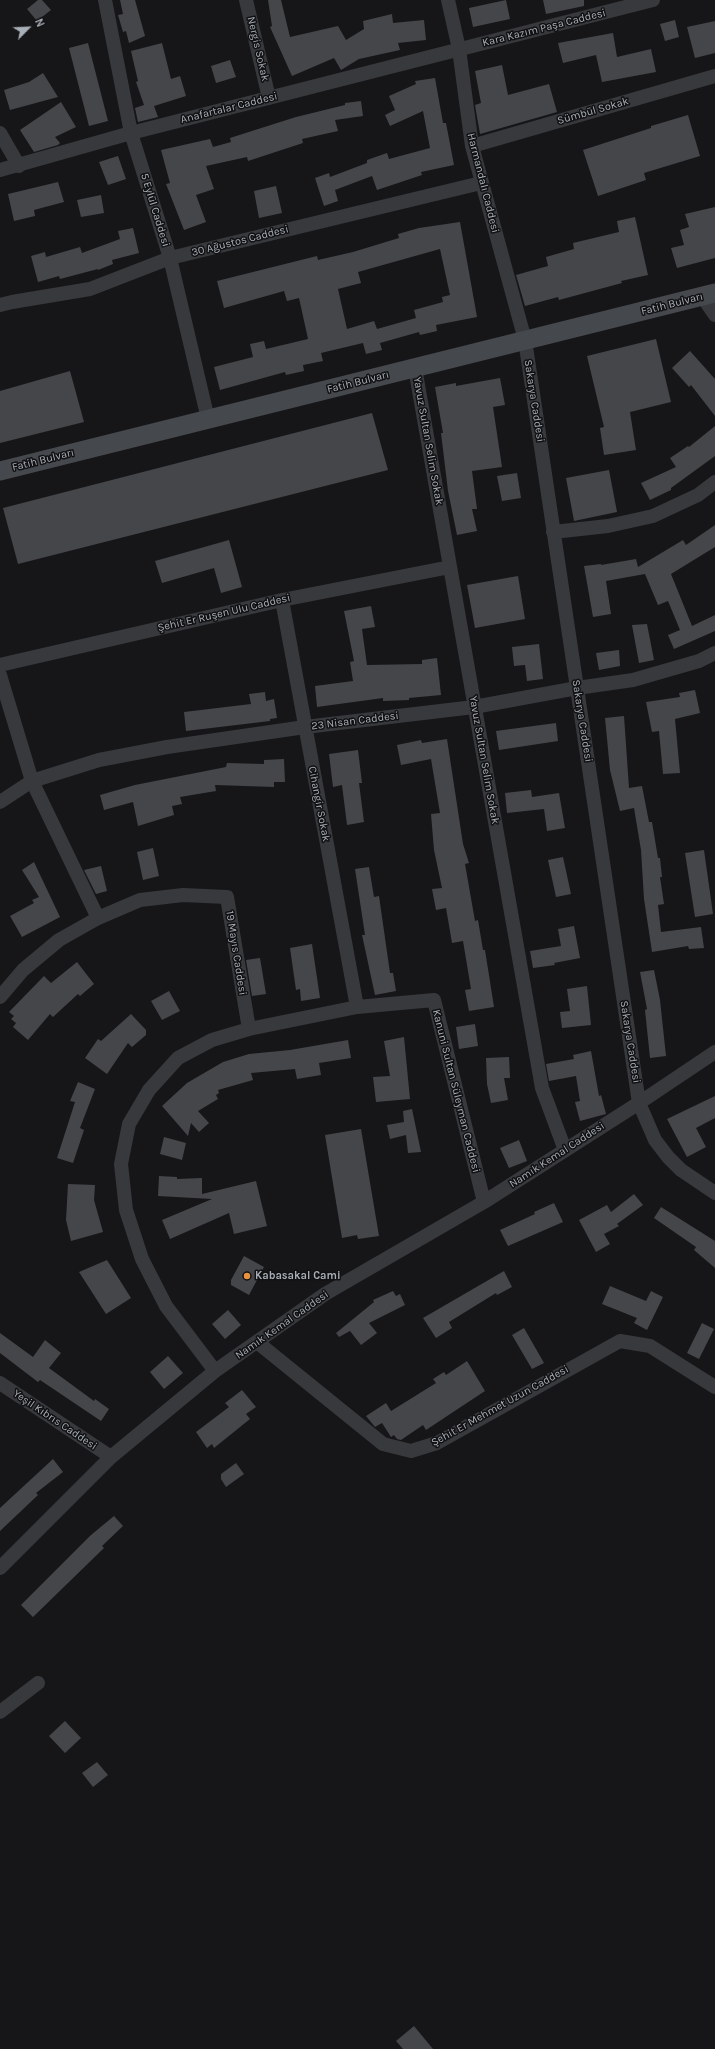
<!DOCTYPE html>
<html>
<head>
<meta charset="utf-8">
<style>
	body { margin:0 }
	#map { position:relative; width:715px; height:2049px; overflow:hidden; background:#161618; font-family:Karla,sans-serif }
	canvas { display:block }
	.north { position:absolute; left:8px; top:8px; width:40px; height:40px; -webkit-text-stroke:3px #111113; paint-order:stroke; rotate:66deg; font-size:11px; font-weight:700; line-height:16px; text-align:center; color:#a9afb7 }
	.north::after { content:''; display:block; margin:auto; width:14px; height:18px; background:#a9afb7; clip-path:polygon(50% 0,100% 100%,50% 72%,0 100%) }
</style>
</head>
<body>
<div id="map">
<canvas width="715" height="2049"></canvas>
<div class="north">N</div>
</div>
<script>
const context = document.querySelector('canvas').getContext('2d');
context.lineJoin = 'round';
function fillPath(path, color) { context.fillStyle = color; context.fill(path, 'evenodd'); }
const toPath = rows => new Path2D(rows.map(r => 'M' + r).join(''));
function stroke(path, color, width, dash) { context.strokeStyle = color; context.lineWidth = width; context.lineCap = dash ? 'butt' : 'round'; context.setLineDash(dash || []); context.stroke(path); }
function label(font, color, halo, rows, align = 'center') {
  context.font = font + ' Karla,sans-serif'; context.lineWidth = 3; context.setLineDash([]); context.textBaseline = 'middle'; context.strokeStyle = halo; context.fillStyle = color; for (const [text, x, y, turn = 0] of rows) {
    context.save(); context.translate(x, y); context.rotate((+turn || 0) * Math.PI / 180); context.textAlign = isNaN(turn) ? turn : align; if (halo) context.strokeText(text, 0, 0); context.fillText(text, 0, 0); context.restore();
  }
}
fillPath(toPath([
	[38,0,42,0,51,10,37,21,27,9],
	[120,0,135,0,145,36,129,43,126,31,123,32,118,15,123,14],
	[268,0,281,0,290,37,338,26,346,40,364,29,363,21,392,14,393,23,424,20,426,40,398,43,400,50,359,59,341,70,334,58,292,76,270,27,272,26],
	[506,0,510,19,473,27,469,8],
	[543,0,584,0,584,6,546,14],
	[675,20,679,37,665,41,660,24],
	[715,21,715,53,695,58,687,27],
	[613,33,617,57,651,49,656,72,602,82,596,55,563,63,558,43],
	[88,43,108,121,89,126,69,48],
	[162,43,171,79,180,76,186,96,154,106,158,117,138,122,135,108,144,105,136,82,138,81,131,51],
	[230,60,236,77,216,83,211,66],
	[502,65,508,95,549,84,557,112,480,134,475,105,481,103,475,71],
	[43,73,58,97,10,110,4,90,29,82],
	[435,78,443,123,446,123,454,165,421,172,422,175,377,190,372,176,335,190,338,201,324,206,315,178,329,173,330,177,367,163,367,160,387,153,389,159,430,148,423,111,390,126,385,115,395,110,389,96,416,84,415,81],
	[361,101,363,116,335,120,338,131,302,139,303,143,248,161,247,157,206,166,214,189,196,195,206,222,184,230,166,184,170,183,161,150,210,139,213,147,231,142,230,138,255,130,296,117,345,105,345,103],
	[61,102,76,127,55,137,60,143,58,145,34,152,20,130],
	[688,115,700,156,644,173,646,180,598,196,583,150,651,128,651,126],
	[118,156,126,179,108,185,99,162],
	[58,182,64,202,34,210,35,216,14,221,8,194],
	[276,186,282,213,259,218,254,191],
	[101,195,104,213,81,217,77,200],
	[715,207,715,258,677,268,671,248,684,245,680,230,689,227,685,214],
	[635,217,648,275,621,281,622,283,559,300,558,297,525,306,516,275,548,266,546,257,574,249,573,243,619,232,617,221],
	[460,222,477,317,436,325,437,331,420,335,419,332,380,343,382,350,366,354,363,343,321,353,323,361,303,365,304,371,286,375,285,372,220,390,214,367,253,357,250,344,264,341,266,349,308,339,299,298,287,301,284,291,224,308,217,281,317,256,318,260,353,252,399,238,398,234,419,228],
	[440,249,450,295,442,297,443,302,414,310,416,318,377,329,374,321,347,329,338,289,361,283,358,272],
	[133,228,139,253,112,260,113,264,98,270,98,269,60,279,59,276,38,282,31,256,45,252,46,257,80,247,82,253,120,239,118,231],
	[656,339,671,402,630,412,636,450,604,455,600,428,604,427,587,356],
	[690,351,715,379,715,416,691,385,689,387,672,368],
	[70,371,84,422,0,443,0,391],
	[500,378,505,405,493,407,502,467,472,471,477,509,472,509,477,531,457,535,448,491,441,433,443,433,435,387,456,383,456,386],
	[372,413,388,470,18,564,3,508],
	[715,426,715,456,671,488,671,490,650,500,641,483,676,467,670,458,688,446,689,447],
	[609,470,617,512,574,521,566,478],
	[517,473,521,498,502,501,497,476],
	[715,525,715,547,671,574,692,626,715,615,715,631,674,649,668,635,680,630,668,601,658,605,645,574,606,581,611,614,593,617,584,566,601,564,601,565,636,559,638,567,683,540,686,545],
	[229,540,242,587,221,593,214,568,162,583,155,561],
	[518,576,525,619,475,628,467,585],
	[371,606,375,627,362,629,367,665,422,664,422,660,437,658,441,695,409,698,409,700,383,701,383,698,317,707,315,686,353,681,350,662,354,661,344,611],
	[647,624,654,660,639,663,632,625],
	[539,644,543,679,527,681,525,665,514,666,512,647],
	[619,650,620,666,599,670,596,653],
	[695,690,700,713,675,719,680,773,663,774,659,731,652,732,646,702,680,697,679,693],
	[265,692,266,701,274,699,277,718,270,719,270,721,186,731,184,712,251,704,249,694],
	[624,716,629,788,642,786,649,822,652,822,658,858,660,858,662,877,660,877,664,904,658,905,661,932,701,927,704,948,689,949,688,946,652,952,644,899,641,850,634,808,620,811,610,770,605,718],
	[556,723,558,741,499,750,496,731],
	[447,739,463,844,469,863,465,864,475,921,478,920,483,950,485,950,494,1007,469,1011,465,990,471,989,463,941,452,943,446,908,436,910,432,889,442,888,434,850,431,814,440,813,431,759,401,765,397,745,421,740,422,743],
	[358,750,362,783,359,783,364,822,347,825,342,785,333,787,329,754],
	[284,759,285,782,274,782,274,787,215,785,216,791,180,797,182,804,172,806,174,815,138,826,133,802,104,810,100,795,135,785,226,767,227,763,264,764,264,760],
	[531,790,532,797,559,793,565,828,547,831,544,809,507,813,505,793],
	[153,848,159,876,143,880,137,852],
	[704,850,713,914,695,917,685,853],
	[563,857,571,894,556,897,548,860],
	[34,862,60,917,22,937,10,916,34,903,32,900,39,897,22,870],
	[101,866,107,891,96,894,84,870],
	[369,867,374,897,379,896,390,973,393,973,396,991,375,995,362,935,365,935,355,869],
	[574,926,580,958,554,963,555,965,533,968,530,951,561,946,558,929],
	[312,944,320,998,301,1001,300,989,296,990,290,948],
	[260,958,266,994,252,996,246,960],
	[77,962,94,984,80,996,78,994,53,1017,50,1014,28,1040,13,1027,16,1023,11,1019,14,1016,9,1012,44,976,51,983],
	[654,970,660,1000,666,1056,650,1058,645,1010,647,1009,640,972],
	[587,986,591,1025,562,1028,560,1012,570,1011,567,989],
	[169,991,180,1011,162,1020,151,1001],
	[131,1014,146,1030,146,1035,132,1047,128,1043,107,1074,85,1058,98,1039,101,1041],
	[475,1024,478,1046,459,1049,456,1027],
	[404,1037,410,1099,376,1102,373,1077,390,1076,384,1041],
	[348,1040,351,1058,319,1063,321,1075,297,1079,295,1069,251,1073,253,1080,218,1090,219,1093,216,1095,218,1099,198,1111,209,1123,199,1132,191,1123,188,1136,162,1106,187,1083,223,1062,249,1054,290,1050],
	[591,1051,599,1096,601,1095,606,1114,580,1121,575,1102,580,1101,576,1076,549,1081,546,1064,574,1059,573,1055],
	[509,1057,510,1078,504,1078,508,1100,491,1103,487,1084,486,1058],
	[78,1082,95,1089,80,1128,84,1130,73,1163,57,1158,75,1102,70,1101],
	[715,1096,715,1118,696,1128,706,1147,687,1157,667,1119],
	[412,1109,421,1152,408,1153,406,1135,390,1139,387,1125,404,1122,403,1111],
	[361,1129,379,1236,358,1239,357,1235,342,1238,325,1135],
	[164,1137,186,1143,182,1160,160,1154],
	[519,1140,527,1161,509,1168,500,1148],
	[159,1176,177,1177,177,1179,202,1178,202,1194,256,1181,267,1226,234,1234,229,1213,170,1239,162,1220,212,1199,158,1196],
	[68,1184,95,1185,94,1200,103,1232,71,1241,66,1220],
	[634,1194,643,1205,617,1224,619,1226,604,1234,610,1244,596,1252,579,1220,607,1205,611,1212],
	[554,1203,563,1222,508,1246,500,1230,535,1214,534,1212],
	[661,1207,715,1241,715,1268,694,1250,696,1247,654,1218],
	[244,1256,264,1267,249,1295,231,1285,231,1280],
	[107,1260,131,1298,106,1314,79,1272],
	[504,1271,512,1287,497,1295,496,1293,449,1322,452,1328,436,1338,423,1318],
	[610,1286,646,1301,651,1291,663,1297,647,1330,634,1323,637,1318,602,1304],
	[393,1291,396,1296,400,1294,405,1305,369,1323,377,1333,361,1345,350,1331,339,1337,336,1333,374,1302,373,1300],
	[228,1310,241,1325,225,1339,212,1324],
	[702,1323,714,1329,699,1359,687,1353],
	[524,1328,544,1363,532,1369,512,1335],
	[0,1333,33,1357,45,1340,61,1353,49,1368,94,1401,95,1399,109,1409,101,1421,40,1380,38,1382,0,1353],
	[168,1356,183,1373,164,1389,150,1372],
	[467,1361,485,1391,426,1430,423,1425,401,1440,397,1439,394,1435,391,1437,382,1423,375,1427,366,1416,386,1403,391,1411,436,1383,433,1379,444,1372,446,1375],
	[242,1390,256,1407,246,1414,250,1419,214,1448,212,1444,207,1448,196,1432,229,1407,225,1403],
	[53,1459,63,1472,36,1493,38,1495,0,1531,0,1508],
	[236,1463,244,1474,226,1487,221,1479,221,1474],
	[114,1516,123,1526,102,1546,104,1548,33,1617,21,1605,91,1535],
	[65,1721,81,1738,65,1753,49,1736],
	[97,1762,108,1775,93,1787,82,1773],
	[414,2026,433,2049,403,2049,396,2041]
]), '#45464a');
stroke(toPath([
	[105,0,131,133,170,258,208,419],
	[246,0,269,98],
	[448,0,459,49,472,146,525,340,639,1103,655,1140,668,1157,681,1170,715,1193],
	[0,133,19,166],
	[472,146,715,76],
	[0,170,131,133,653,0],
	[702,296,715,315],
	[0,305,12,302,90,289,170,258,481,183],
	[415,368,542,1088,565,1150],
	[553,532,608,526,653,516,698,495,715,482],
	[282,600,357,1007],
	[0,665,282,600,450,567],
	[0,675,32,781,98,918],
	[0,802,32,781,99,760,167,747,305,727,474,707,577,688,633,680,699,661,715,653],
	[0,997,23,970,59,940,98,918,140,900,183,895,227,897,249,1029],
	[257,1342,383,1444,411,1451,437,1443,620,1341,650,1346,715,1387],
	[215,1371,166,1306,142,1259,126,1210,121,1164,129,1124,149,1090,178,1058,212,1040,249,1029,357,1007,434,1000,484,1202],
	[0,1383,111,1457],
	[0,1568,111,1457,215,1371,325,1294,484,1202,639,1103,715,1052],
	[0,1712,38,1683]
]), '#37393c', 14);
stroke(toPath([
	[0,471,715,293]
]), '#45484c', 19);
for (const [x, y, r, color] of [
	[247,1276,4,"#e69240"]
]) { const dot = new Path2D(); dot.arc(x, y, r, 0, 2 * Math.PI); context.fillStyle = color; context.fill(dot); stroke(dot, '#111113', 1.5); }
label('11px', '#a9afb7', '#111113', [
	["Kara Kazım Paşa Caddesi",544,28,-14],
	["Nergis Sokak",258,49,77],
	["Anafartalar Caddesi",229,108,-14],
	["Sümbül Sokak",593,111,-16],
	["Harmandalı Caddesi",483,183,76],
	["5 Eylül Caddesi",155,210,73],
	["30 Ağustos Caddesi",240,241,-14],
	["Fatih Bulvarı",672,304,-14],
	["Fatih Bulvarı",358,382,-14],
	["Sakarya Caddesi",534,401,81],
	["Yavuz Sultan Selim Sokak",428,441,80],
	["Fatih Bulvarı",43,460,-14],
	["Şehit Er Ruşen Ulu Caddesi",224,613,-13],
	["23 Nisan Caddesi",355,721,-7],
	["Sakarya Caddesi",582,721,81],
	["Yavuz Sultan Selim Sokak",484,760,80],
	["Cihangir Sokak",319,804,79],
	["19 Mayıs Caddesi",236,953,81],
	["Sakarya Caddesi",630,1042,81],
	["Kanuni Sultan Süleyman Caddesi",456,1091,76],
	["Namık Kemal Caddesi",557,1155,-33],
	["Namık Kemal Caddesi",282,1325,-35],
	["Şehit Er Mehmet Uzun Caddesi",500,1406,-29],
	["Yeşil Kıbrıs Caddesi",55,1420,34]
]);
label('bold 11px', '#a9afb7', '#111113', [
	["Kabasakal Cami",255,1276]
], 'left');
</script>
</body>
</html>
